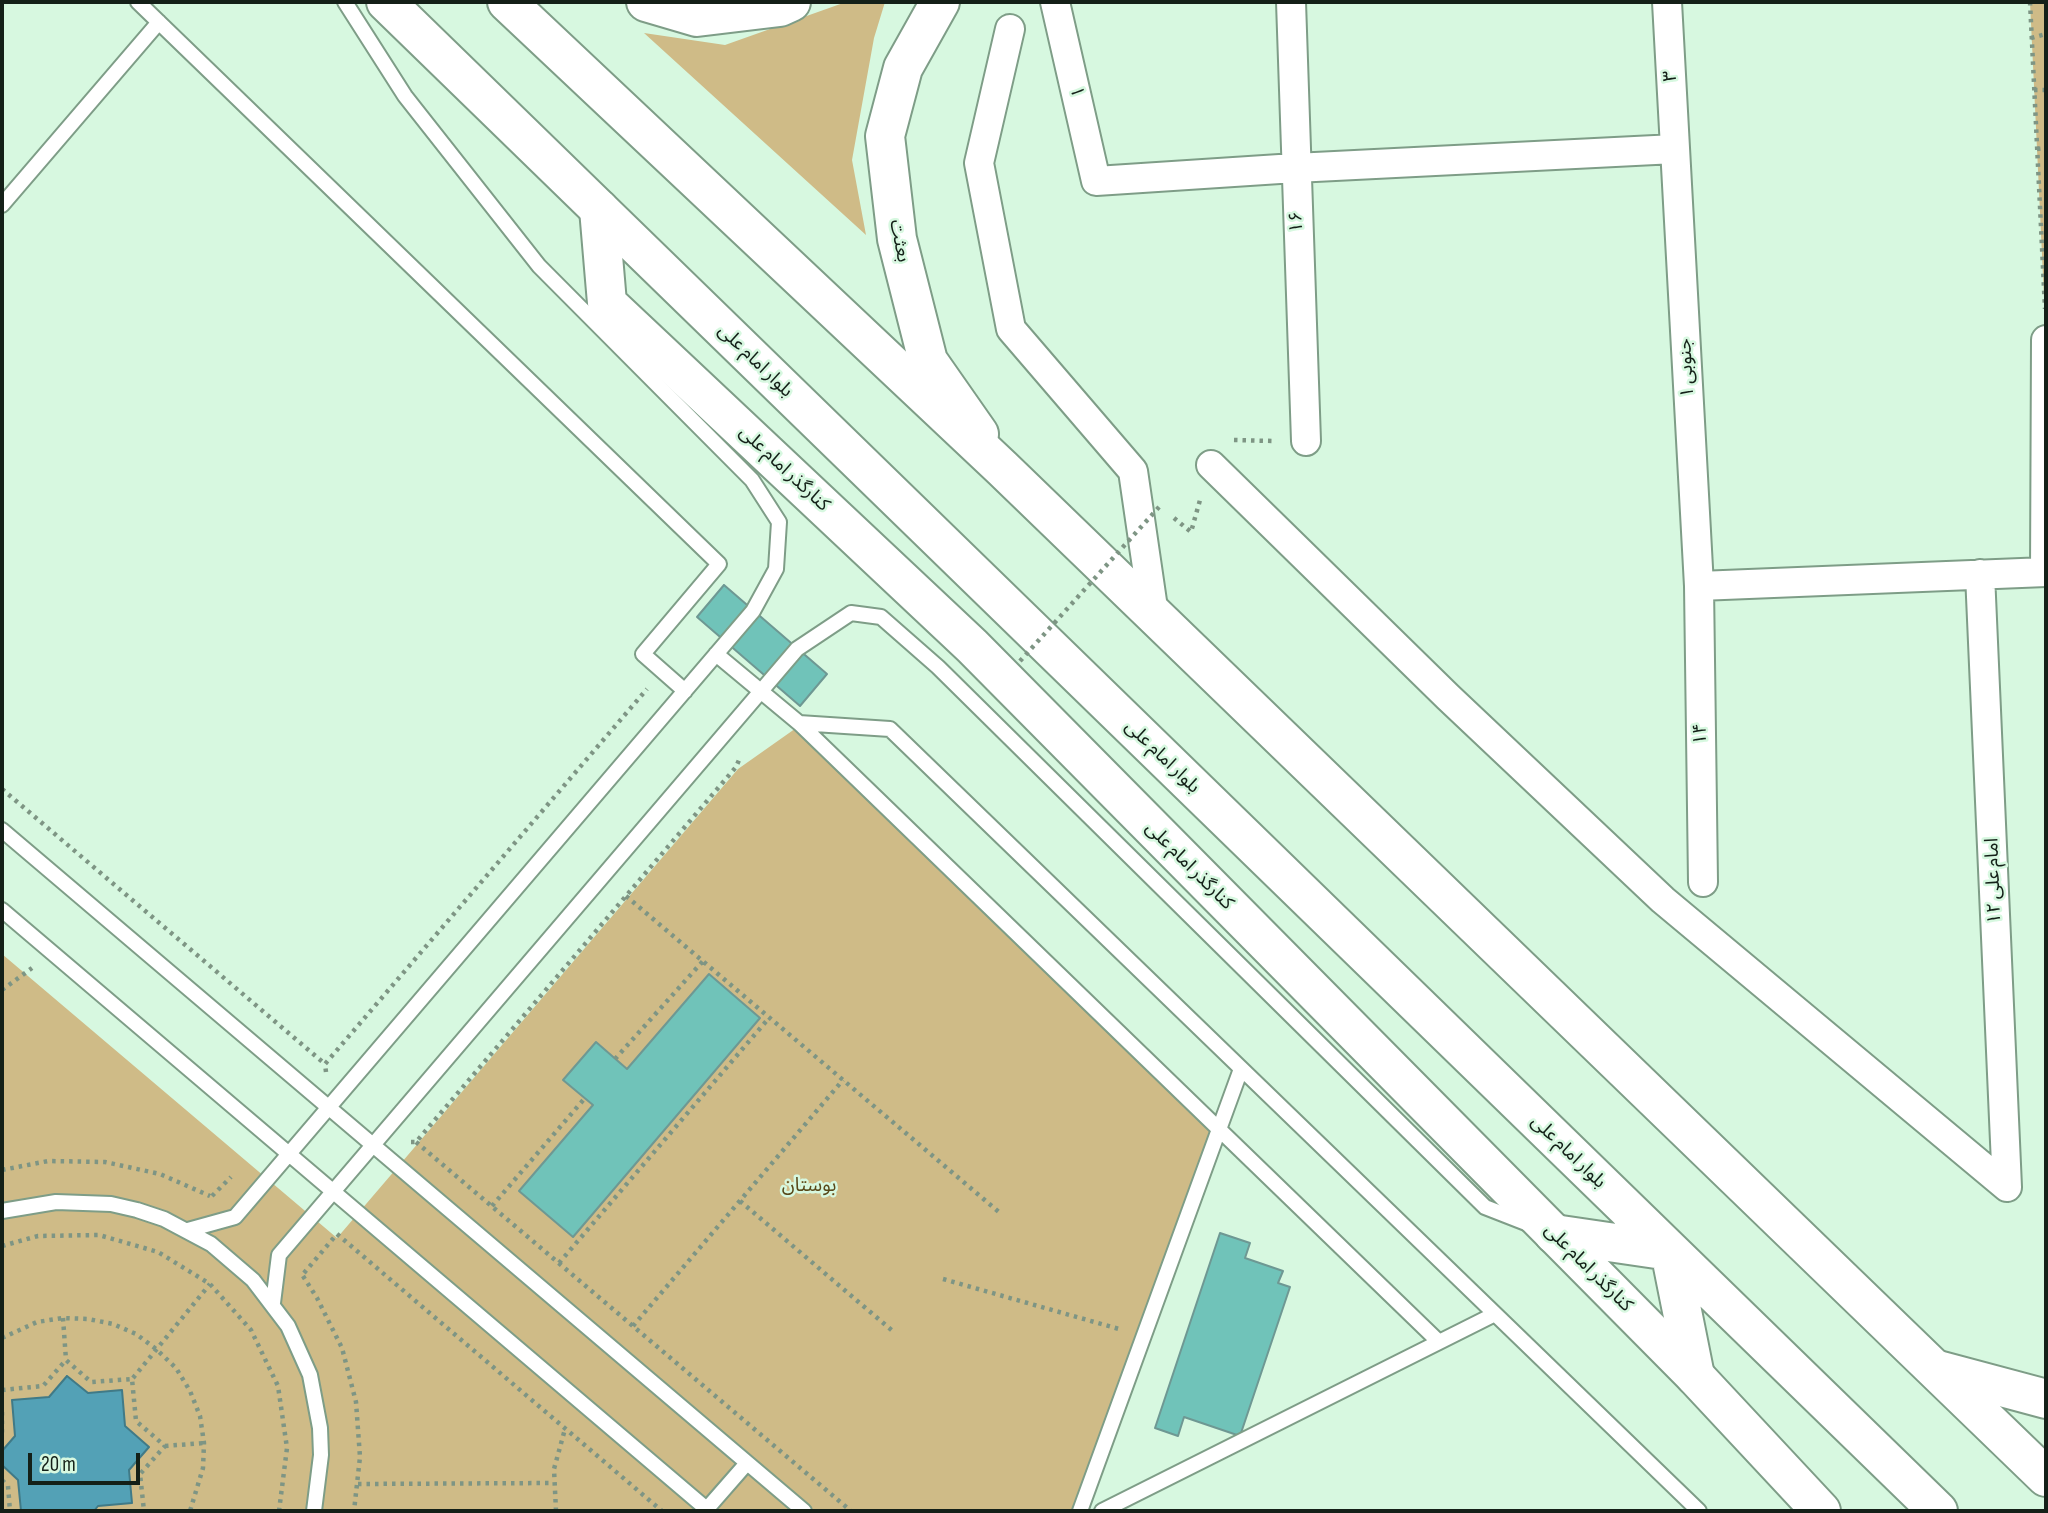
<!DOCTYPE html>
<html>
<head>
<meta charset="utf-8">
<style>
	body { margin:0 }
	#map { position:relative; width:2048px; height:1513px; overflow:hidden; background:#d7f8e0; font-family:"Sofia Sans Condensed",sans-serif }
	canvas { display:block }
	.frame { position:absolute; inset:0; border:4px solid #142018; pointer-events:none }
	.scale { position:absolute; left:28px; top:1453px; width:112px; height:32px; box-sizing:border-box; border:4px solid #142018; border-top:0; padding-left:9px; font-size:21px; line-height:24px; white-space:nowrap; color:#142018; -webkit-text-stroke:5px #d7f8e0; paint-order:stroke }
</style>
</head>
<body>
<div id="map">
<canvas width="2048" height="1513"></canvas>
<div class="frame"></div>
<div class="scale">20 m</div>
</div>
<script>
const context = document.querySelector('canvas').getContext('2d');
context.lineJoin = 'round';
function fillPath(path, color) { context.fillStyle = color; context.fill(path, 'evenodd'); }
const toPath = rows => new Path2D(rows.map(r => 'M' + r).join(''));
function stroke(path, color, width, dash) { context.strokeStyle = color; context.lineWidth = width; context.lineCap = dash ? 'butt' : 'round'; context.setLineDash(dash || []); context.stroke(path); }
function label(font, color, halo, rows, align = 'center') {
  context.font = font + ' "Sofia Sans Condensed","Noto Sans Arabic",sans-serif'; context.lineWidth = 5; context.setLineDash([]); context.textBaseline = 'middle'; context.strokeStyle = halo; context.fillStyle = color; for (const [text, x, y, turn = 0] of rows) {
    context.save(); context.translate(x, y); context.rotate((+turn || 0) * Math.PI / 180); context.textAlign = isNaN(turn) ? turn : align; if (halo) context.strokeText(text, 0, 0); context.fillText(text, 0, 0); context.restore();
  }
}
fillPath(toPath([
	[846,2,885,2,874,38,852,160,866,235,644,33,725,45],
	[2030,2,2046,2,2046,340,2037,149],
	[799,726,1215,1129,1077,1511,2,1511,2,954,337,1238,738,769]
]), '#cfbb87');
const water = toPath([
	[67,1376,88,1393,122,1390,125,1426,149,1447,129,1470,132,1503,98,1506,94,1511,21,1511,18,1480,2,1465,2,1451,15,1436,12,1400,49,1397,67,1376]
]);
fillPath(water, '#53a1b6');
stroke(water, '#407a87', 2);
const building = toPath([
	[724,585,827,674,800,706,697,617,724,585],
	[709,974,760,1018,573,1237,519,1191,593,1105,563,1080,596,1042,627,1069,709,974],
	[1220,1233,1250,1243,1245,1258,1283,1271,1278,1283,1290,1287,1240,1436,1184,1417,1178,1436,1155,1428,1220,1233]
]);
fillPath(building, '#70c3b9');
stroke(building, '#6e9893', 2);
const lane = toPath([
	[138,2,719,564,643,654,685,691],
	[2,205,159,22],
	[716,654,799,723,890,729,1699,1511],
	[799,723,1439,1342],
	[2,830,804,1511],
	[2,910,709,1511],
	[2,1211,56,1202,111,1204,137,1210,164,1219,211,1244,253,1280,288,1326,310,1375,320,1428,321,1455,314,1511],
	[188,1230,235,1217,753,611,776,569,779,522,752,480,539,266,405,96,345,2],
	[273,1303,279,1255,797,649,851,613,881,617,938,667,1485,1207,1526,1223],
	[705,1511,747,1463],
	[1080,1511,1241,1069],
	[1102,1511,1495,1314]
]);
const street = toPath([
	[1055,2,1096,181,1295,168,1675,149],
	[1291,2,1306,441],
	[1667,2,1699,586,1703,882],
	[1010,29,979,163,1011,329,1133,471,1154,615],
	[1211,465,1448,697,1663,900,2007,1187],
	[2045,572,2046,340],
	[1980,574,2007,1187],
	[1699,586,2046,572]
]);
const secondary = toPath([
	[646,2,697,17,780,7,791,2],
	[940,2,903,68,885,136,897,239,928,361,979,434],
	[599,209,607,303,972,646,1695,1376,1821,1511],
	[1938,1370,2046,1399]
]);
const highway = toPath([
	[386,2,1938,1511],
	[507,2,1002,468,2046,1477],
	[1554,1234,1670,1251,1695,1376]
]);
stroke(lane, '#7e9d87', 18);
stroke(street, '#7e9d87', 32);
stroke(secondary, '#7e9d87', 42);
stroke(highway, '#7e9d87', 42);
stroke(toPath([
	[2030,2,2045,309],
	[2031,38,2046,34],
	[2034,90,2046,90],
	[2037,149,2046,148],
	[1234,440,1274,441],
	[1174,518,1191,532,1200,500],
	[2,789,325,1064],
	[626,896,1000,1213],
	[2,990,32,968],
	[615,1059,703,961],
	[326,1072,325,1064,647,689],
	[411,1142,416,1142,736,767,739,760],
	[416,1142,851,1511],
	[2,1170,48,1161,105,1162,160,1174,210,1196],
	[212,1196,231,1177],
	[740,1201,895,1333],
	[492,1206,585,1098],
	[337,1234,662,1511],
	[2,1246,38,1236,99,1235,158,1252,210,1284,251,1330,278,1386,287,1448,279,1511],
	[559,1263,769,1018],
	[304,1273,337,1234],
	[303,1276,317,1298,342,1348,356,1402,360,1457,354,1511],
	[943,1279,1119,1329],
	[63,1318,66,1360],
	[633,1326,843,1080],
	[2,1338,37,1322,63,1318,88,1319,113,1324,136,1334,156,1349,176,1368,190,1391,200,1416,204,1443,203,1468,190,1511],
	[133,1378,210,1284],
	[2,1390,43,1386,66,1360,91,1382,132,1379,136,1421,165,1446,140,1474,144,1511],
	[2,1412,2,1434],
	[165,1446,204,1443],
	[2,1480,8,1486,10,1511],
	[358,1484,553,1483],
	[556,1511,554,1469,565,1429]
]), '#7e9584', 4.5, [3.5, 5]);
stroke(lane, '#fff', 14);
stroke(street, '#fff', 28);
stroke(secondary, '#fff', 38);
stroke(highway, '#fff', 38);
stroke(toPath([
	[1020,661,1160,506]
]), '#7e9584', 4.5, [3.5, 5]);
label('19px', '#142018', '#d7f8e0', [
	["۳",1671,76,-93],
	["۱",1076,92,77],
	["۱۶",1297,222,-92],
	["بعثت",899,241,79],
	["بلوار امام علی",755,361,44],
	["۱ جنوبی",1687,368,-93],
	["کنارگذر امام علی",784,469,43],
	["۱۴",1701,734,-91],
	["بلوار امام علی",1162,757,44],
	["کنارگذر امام علی",1189,866,45],
	["امام علی ۱۲",1994,881,-92],
	["بلوار امام علی",1568,1152,44],
	["کنارگذر امام علی",1588,1268,45]
]);
label('19px', '#584819', '#d7f8e0', [
	["بوستان",809,1186]
]);
</script>
</body>
</html>
